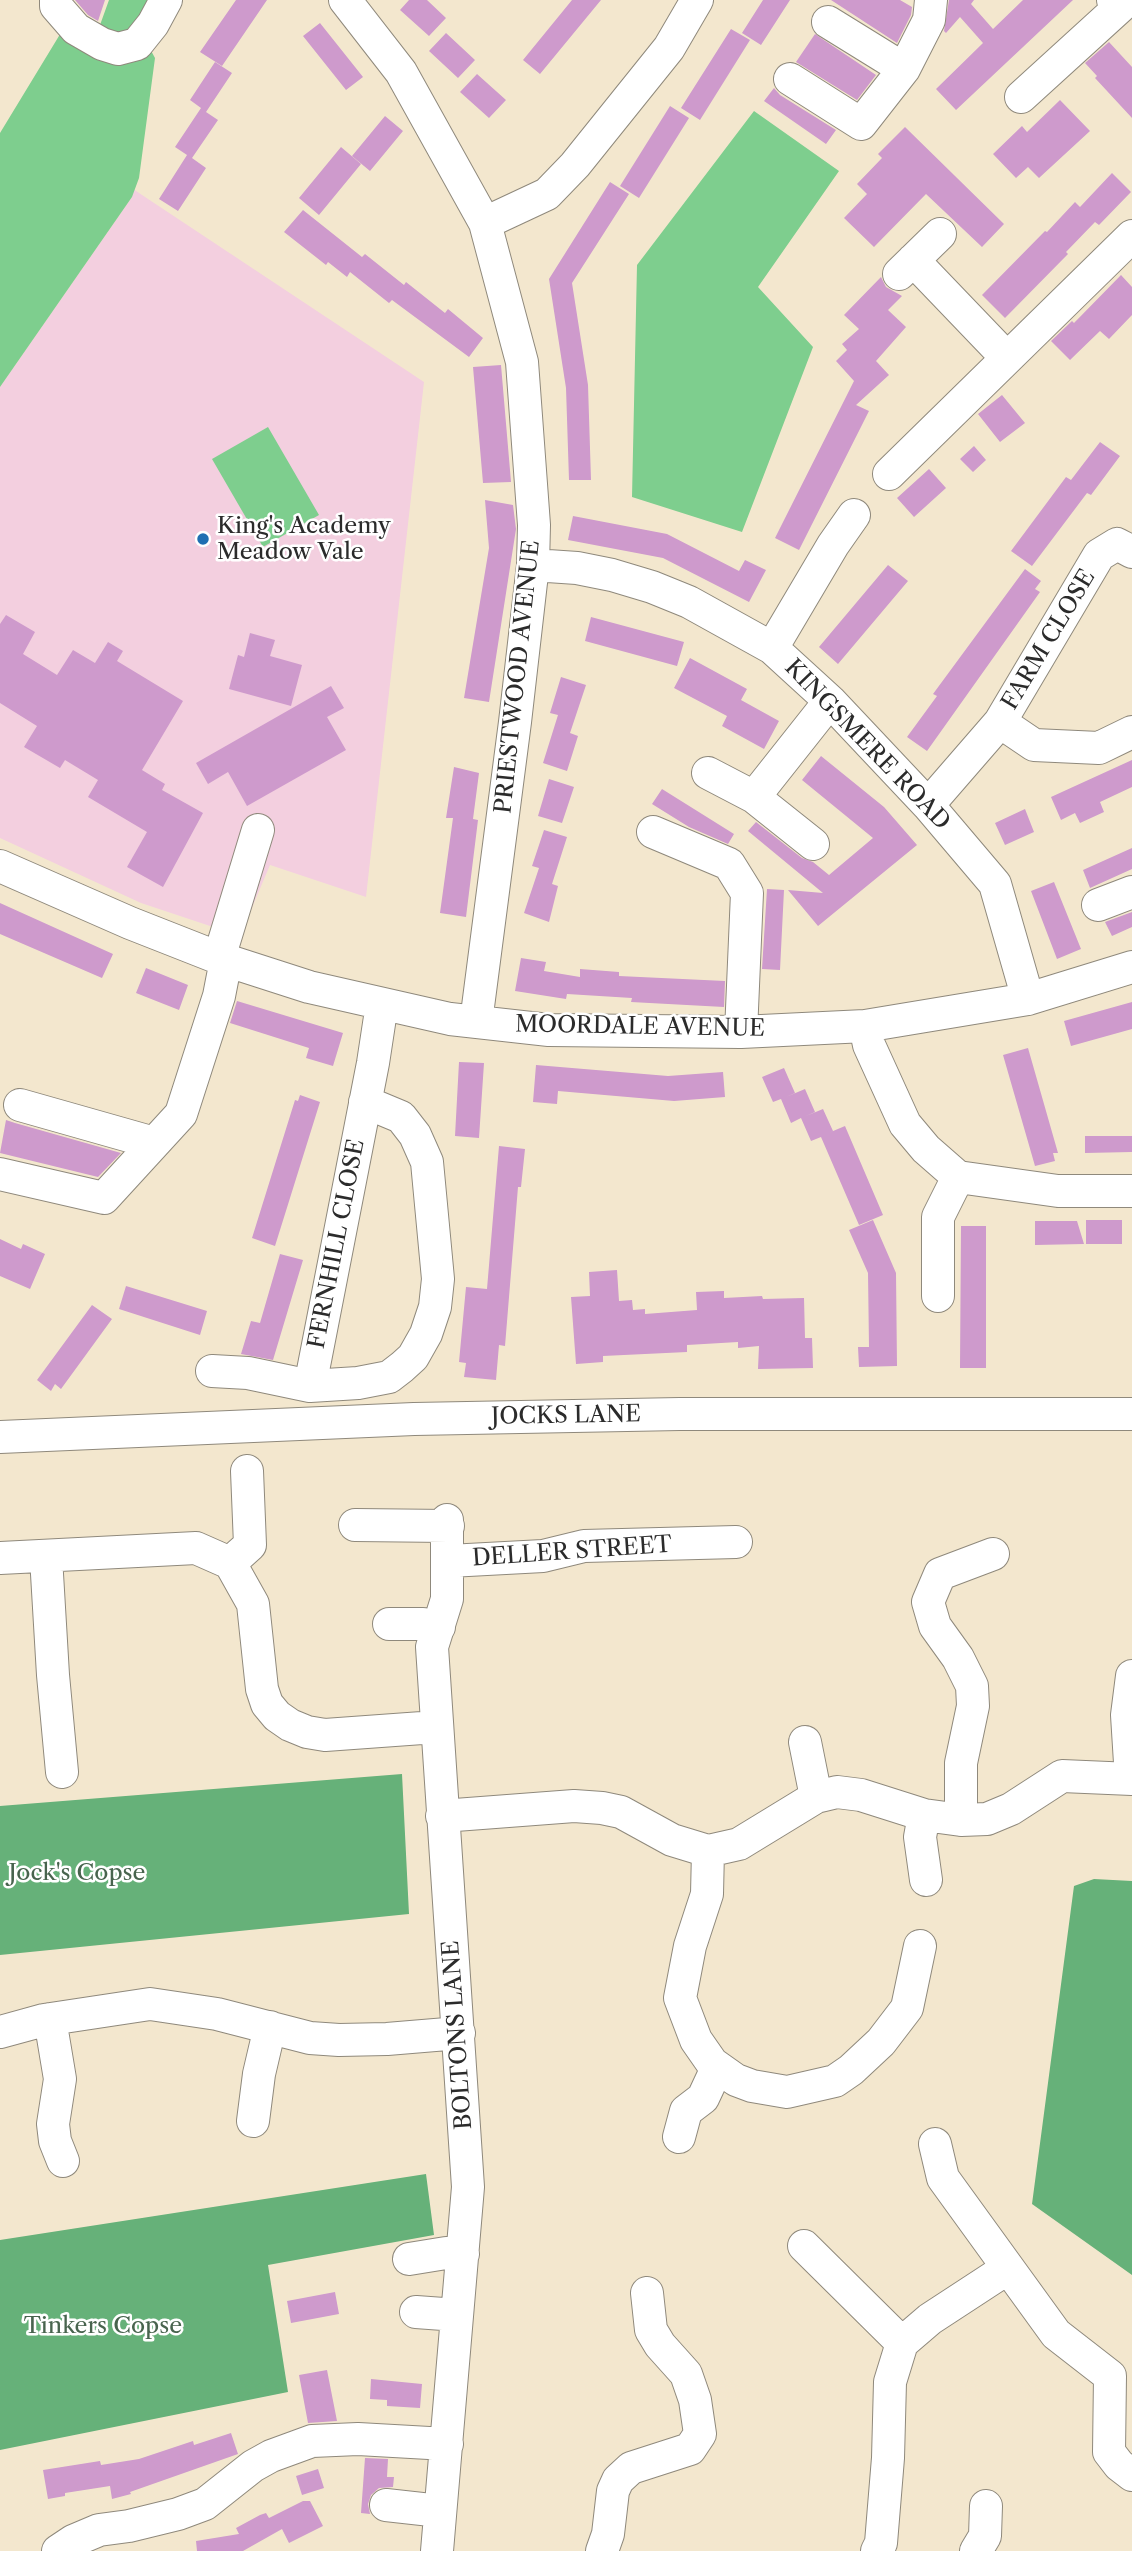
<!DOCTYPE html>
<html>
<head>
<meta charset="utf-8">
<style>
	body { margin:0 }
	canvas { display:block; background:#f3e7ce }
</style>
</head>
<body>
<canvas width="1132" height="2551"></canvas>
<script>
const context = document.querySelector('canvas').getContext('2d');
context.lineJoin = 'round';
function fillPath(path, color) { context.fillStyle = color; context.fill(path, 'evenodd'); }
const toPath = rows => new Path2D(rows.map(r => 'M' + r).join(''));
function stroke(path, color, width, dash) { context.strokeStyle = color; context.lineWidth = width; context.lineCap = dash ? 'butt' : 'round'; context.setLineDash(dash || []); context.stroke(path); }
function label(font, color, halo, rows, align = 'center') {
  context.font = font + ' "Libre Caslon Text",serif'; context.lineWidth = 5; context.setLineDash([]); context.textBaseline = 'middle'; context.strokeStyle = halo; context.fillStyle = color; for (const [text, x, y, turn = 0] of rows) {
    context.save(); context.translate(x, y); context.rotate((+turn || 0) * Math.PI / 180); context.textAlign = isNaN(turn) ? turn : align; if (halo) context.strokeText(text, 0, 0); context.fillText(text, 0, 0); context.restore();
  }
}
fillPath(toPath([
	[133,189,424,382,366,897,270,865,240,936,141,903,0,838,0,387,132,197]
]), '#f3cfdf');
fillPath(toPath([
	[109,0,148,0,137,25,155,58,139,178,132,197,0,387,0,133,62,31,100,25],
	[754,111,839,171,758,287,813,347,742,532,632,497,637,265],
	[268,427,319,515,263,547,212,459]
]), '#7ece8e');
fillPath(toPath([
	[402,1774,409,1914,0,1955,0,1806],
	[1094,1879,1132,1881,1132,2275,1032,2204,1074,1886],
	[426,2174,434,2235,268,2265,288,2392,0,2450,0,2240]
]), '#66b179');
fillPath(toPath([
	[75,0,105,0,98,21,88,15],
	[236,0,267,0,222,66,200,52],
	[409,0,427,0,446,18,429,36,400,10],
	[572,0,601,0,540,74,523,60],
	[763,0,790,0,761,45,742,33],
	[831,0,900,0,912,7,911,15,897,43],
	[949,0,974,0,971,4,993,29,1023,0,1073,0,956,110,936,89,983,43,960,17,946,33,944,31],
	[320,23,363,77,346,90,303,36],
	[731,29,750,40,700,120,681,108],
	[446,33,475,60,458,78,429,51],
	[815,34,876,75,857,100,796,62],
	[1109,42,1132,67,1132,118,1095,78,1097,76,1085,63],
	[215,62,232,73,206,112,218,120,192,158,206,168,178,211,159,199,187,155,175,147,201,108,190,100],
	[477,74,506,100,489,118,460,92],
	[774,88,780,95,836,130,826,144,764,101],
	[1060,100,1090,131,1039,178,1028,167,1016,178,993,154,1022,126,1027,132],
	[670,106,689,118,639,198,620,186],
	[385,116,403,131,370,171,352,156],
	[905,127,1004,224,982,247,926,194,874,247,844,218,867,194,857,184,882,158,878,154],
	[341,147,361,164,319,215,299,198],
	[1112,173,1131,192,1099,225,1095,222,1066,252,1068,254,1005,318,982,295,1045,231,1047,232,1075,202,1080,207],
	[610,182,629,194,572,283,588,385,591,480,569,480,566,388,549,279],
	[303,210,362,257,365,254,404,285,406,282,445,313,448,309,483,338,469,357,392,300,389,303,350,272,347,277,328,262,326,265,284,232],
	[1121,275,1132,287,1132,315,1109,339,1100,331,1070,360,1051,341,1072,321,1074,323],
	[881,277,886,287,902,296,888,310,906,327,876,361,889,375,856,405,869,411,799,550,775,538,854,381,836,361,847,350,842,344,859,329,844,315],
	[501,365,511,482,483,483,473,367],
	[1002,395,1025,423,1000,442,978,414],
	[1100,442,1120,456,1091,495,1087,493,1032,566,1011,551,1066,477,1071,480],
	[974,446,986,460,973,472,960,459],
	[929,469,946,488,914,517,897,498],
	[485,500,513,505,516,529,489,702,464,698,489,548],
	[573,516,667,534,739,571,745,560,766,570,749,602,663,558,568,540],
	[888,565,908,581,838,664,819,647],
	[1025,569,1041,581,1035,589,1040,592,927,751,907,737,937,696,933,694],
	[6,615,35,632,23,654,57,675,73,650,95,663,108,642,123,651,117,661,183,701,142,770,165,784,162,790,203,813,163,887,127,867,147,832,88,797,98,780,65,760,60,768,24,747,37,726,0,703,0,624],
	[591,617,684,642,677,666,585,641],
	[250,633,275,640,270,656,302,665,291,706,229,689,238,655,244,657],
	[690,658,747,689,741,700,779,721,764,749,722,726,727,716,674,688],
	[561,677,586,685,570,733,578,736,567,771,543,763,558,715,550,713],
	[331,686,344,708,327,717,346,750,247,806,228,772,208,784,196,763],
	[821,756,884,807,917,845,818,926,788,890,823,893,748,831,756,822,802,858,813,862,829,875,873,838,802,780],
	[1132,760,1132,787,1100,802,1104,812,1080,823,1075,813,1061,820,1051,797],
	[454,767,479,773,473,819,478,820,466,917,440,913,453,818,446,818],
	[549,779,574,787,562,823,538,816],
	[662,789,734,834,728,844,689,827,652,804],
	[1025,809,1034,832,1005,845,995,823],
	[544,830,567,837,552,884,558,886,549,922,524,913,539,868,532,866],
	[1132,848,1132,869,1090,888,1083,870],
	[1054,882,1081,949,1057,959,1031,891],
	[767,889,784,890,780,970,762,969],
	[0,903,113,954,102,978,0,934],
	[1132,912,1132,927,1112,936,1105,922],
	[521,958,546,962,544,971,580,977,580,969,619,972,619,976,725,981,724,1007,631,1002,632,998,567,994,566,999,515,991],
	[146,968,188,985,179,1010,136,993],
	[237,1001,343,1033,333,1066,306,1058,309,1048,230,1023],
	[1132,1002,1132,1029,1071,1046,1064,1021],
	[1028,1048,1058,1153,1053,1153,1055,1161,1035,1166,1003,1055],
	[459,1062,484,1063,479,1138,455,1136],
	[536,1065,668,1076,723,1072,725,1097,674,1101,558,1091,557,1104,533,1102],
	[784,1068,795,1093,786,1097,805,1089,815,1112,806,1116,823,1109,833,1131,826,1134,845,1126,883,1215,859,1225,821,1137,811,1141,801,1118,791,1123,781,1099,773,1102,762,1077],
	[300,1095,320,1102,275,1246,252,1238,295,1100,298,1101],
	[6,1120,15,1123,121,1153,98,1177,0,1153],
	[1085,1136,1132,1136,1132,1152,1085,1153],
	[499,1146,525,1149,521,1187,518,1187,505,1346,499,1345,496,1380,464,1377,466,1363,459,1362,466,1287,487,1289],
	[873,1220,896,1273,897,1366,859,1367,858,1347,869,1347,868,1273,849,1230],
	[1086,1220,1122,1220,1122,1244,1086,1244],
	[1035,1221,1077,1221,1084,1244,1035,1245],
	[961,1226,986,1226,986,1368,960,1368],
	[0,1239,21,1249,23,1244,45,1254,30,1289,0,1276],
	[280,1254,303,1260,273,1360,241,1354,251,1321,260,1323],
	[617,1270,619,1301,632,1300,633,1310,645,1309,645,1314,697,1310,696,1292,724,1291,724,1298,762,1296,763,1299,804,1298,805,1338,812,1338,813,1368,758,1369,759,1346,738,1348,738,1342,687,1345,687,1352,603,1356,603,1362,576,1364,571,1297,590,1296,589,1272],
	[126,1286,207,1311,200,1335,119,1309],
	[92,1305,112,1319,61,1389,55,1384,51,1391,37,1380],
	[335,2292,339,2314,291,2323,287,2301],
	[327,2370,337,2421,308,2423,299,2375],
	[371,2379,422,2384,420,2408,387,2406,387,2400,370,2399],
	[231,2433,238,2454,130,2492,131,2494,112,2499,110,2486,65,2493,65,2496,48,2499,43,2470,100,2461,101,2465,139,2459,193,2441,194,2445],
	[365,2458,388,2459,387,2477,394,2477,393,2487,379,2488,371,2495,368,2504,370,2514,361,2513],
	[318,2469,324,2488,302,2495,296,2476],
	[303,2501,310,2501,323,2526,289,2543,282,2529,243,2551,197,2551,196,2541,239,2534,236,2528,260,2515,266,2513,269,2518]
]), '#ce9acc');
const minor = toPath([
	[56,0,56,6,76,29,102,44,118,49,137,44,153,24,166,0],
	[345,0,401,72,485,223,522,362,534,525,533,565,515,722,476,1022],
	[828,22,904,69],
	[790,79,861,124,904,69,929,20,931,0],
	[1021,97,1122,5,1113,0],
	[485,223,547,194,575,165,669,48,697,0],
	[913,260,1006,357],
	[899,274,940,234],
	[889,474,1132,236],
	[533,565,577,568,612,575,652,587,689,602,772,648,830,701,928,805,995,884,1028,999],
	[772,648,833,545,854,515],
	[1000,722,1034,745,1099,748,1132,732],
	[708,773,754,797,813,844],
	[754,797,830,701],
	[928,805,1000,722,1099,555,1117,544,1132,552],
	[653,832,729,864,747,893,741,1032],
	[0,866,130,923,219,958,309,987,450,1019,549,1030,741,1032,865,1026,1028,999,1132,967],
	[1098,905,1132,892],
	[219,958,258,830],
	[865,1026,869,1045,905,1124,926,1149,958,1177,1058,1191,1132,1191],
	[20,1105,154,1143],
	[0,1174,104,1198,181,1114,219,996,226,960],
	[938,1296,938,1217,958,1177],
	[212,1371,248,1373,310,1386,358,1383,389,1377,402,1367,413,1357,426,1334,435,1307,438,1279,427,1162,415,1135,401,1117,365,1102],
	[310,1386,373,1063,382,1004],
	[0,1437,414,1419,680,1414,1132,1414],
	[355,1525,448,1526],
	[46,1557,53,1675,62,1772],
	[0,1558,196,1548,230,1563,253,1604,262,1689,267,1704,277,1716,290,1725,307,1732,325,1735,436,1727],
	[449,1561,543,1556,584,1546,736,1542],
	[230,1563,250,1545,247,1471],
	[389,1624,423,1624,439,1627],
	[805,1742,816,1797],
	[1131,1779,1127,1715,1132,1676],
	[924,1815,920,1837,926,1880],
	[442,1816,574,1806,602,1808,621,1812,672,1840,708,1851,739,1844,816,1797,837,1792,861,1795,924,1815,961,1820,987,1819,1011,1809,1062,1776,1132,1779],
	[961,1820,961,1763,973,1706,972,1686,958,1658,935,1626,928,1602,940,1574,993,1554],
	[708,1851,707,1894,690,1946,680,1998,696,2040,712,2063,736,2080,752,2086,787,2092,835,2081,851,2070,881,2042,907,2008,920,1946],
	[50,2019,60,2079,53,2124,55,2141,63,2161],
	[0,2032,44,2020,150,2004,217,2014,310,2038,339,2040,387,2039,459,2033],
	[253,2121,259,2074,270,2027],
	[679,2137,686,2111,703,2098,717,2068],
	[935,2144,943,2178,1056,2334,1110,2376,1109,2452,1119,2465,1132,2475],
	[804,2246,902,2343],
	[409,2259,446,2253,463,2254],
	[416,2312,457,2315],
	[386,2505,440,2511],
	[58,2551,73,2541,99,2530,129,2526,178,2514,205,2504,253,2466,271,2456,312,2441,358,2439,447,2444],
	[437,2551,468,2187,432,1647,447,1599,447,1520],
	[602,2551,608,2534,613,2491,618,2480,631,2468,690,2449,700,2434,695,2400,686,2374,660,2345,651,2330,647,2293],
	[877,2551,881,2543,888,2458,890,2382,902,2343,930,2319,1008,2268],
	[976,2551,985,2536,986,2506]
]);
stroke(minor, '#8f897c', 34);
stroke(minor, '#fff', 32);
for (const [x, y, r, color] of [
	[203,539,7,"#1f6fb2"]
]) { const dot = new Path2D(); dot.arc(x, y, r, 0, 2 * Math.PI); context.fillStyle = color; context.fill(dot); stroke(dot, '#fff', 2.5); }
label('23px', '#2b2b2b', '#fff', [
	["King's Academy",217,526],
	["Meadow Vale",217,552]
], 'left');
label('23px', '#2b2b2b', '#fff', [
	["FARM CLOSE",1049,640,-59],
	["PRIESTWOOD AVENUE",518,677,-84],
	["KINGSMERE ROAD",867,745,46],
	["MOORDALE AVENUE",640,1027,1],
	["FERNHILL CLOSE",337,1244,-79],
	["JOCKS LANE",566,1416,-1],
	["DELLER STREET",572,1552,-4],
	["BOLTONS LANE",458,2035,-94]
]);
label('23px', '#48644e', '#fff', [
	["Jock's Copse",77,1873],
	["Tinkers Copse",103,2326]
]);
</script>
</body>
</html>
